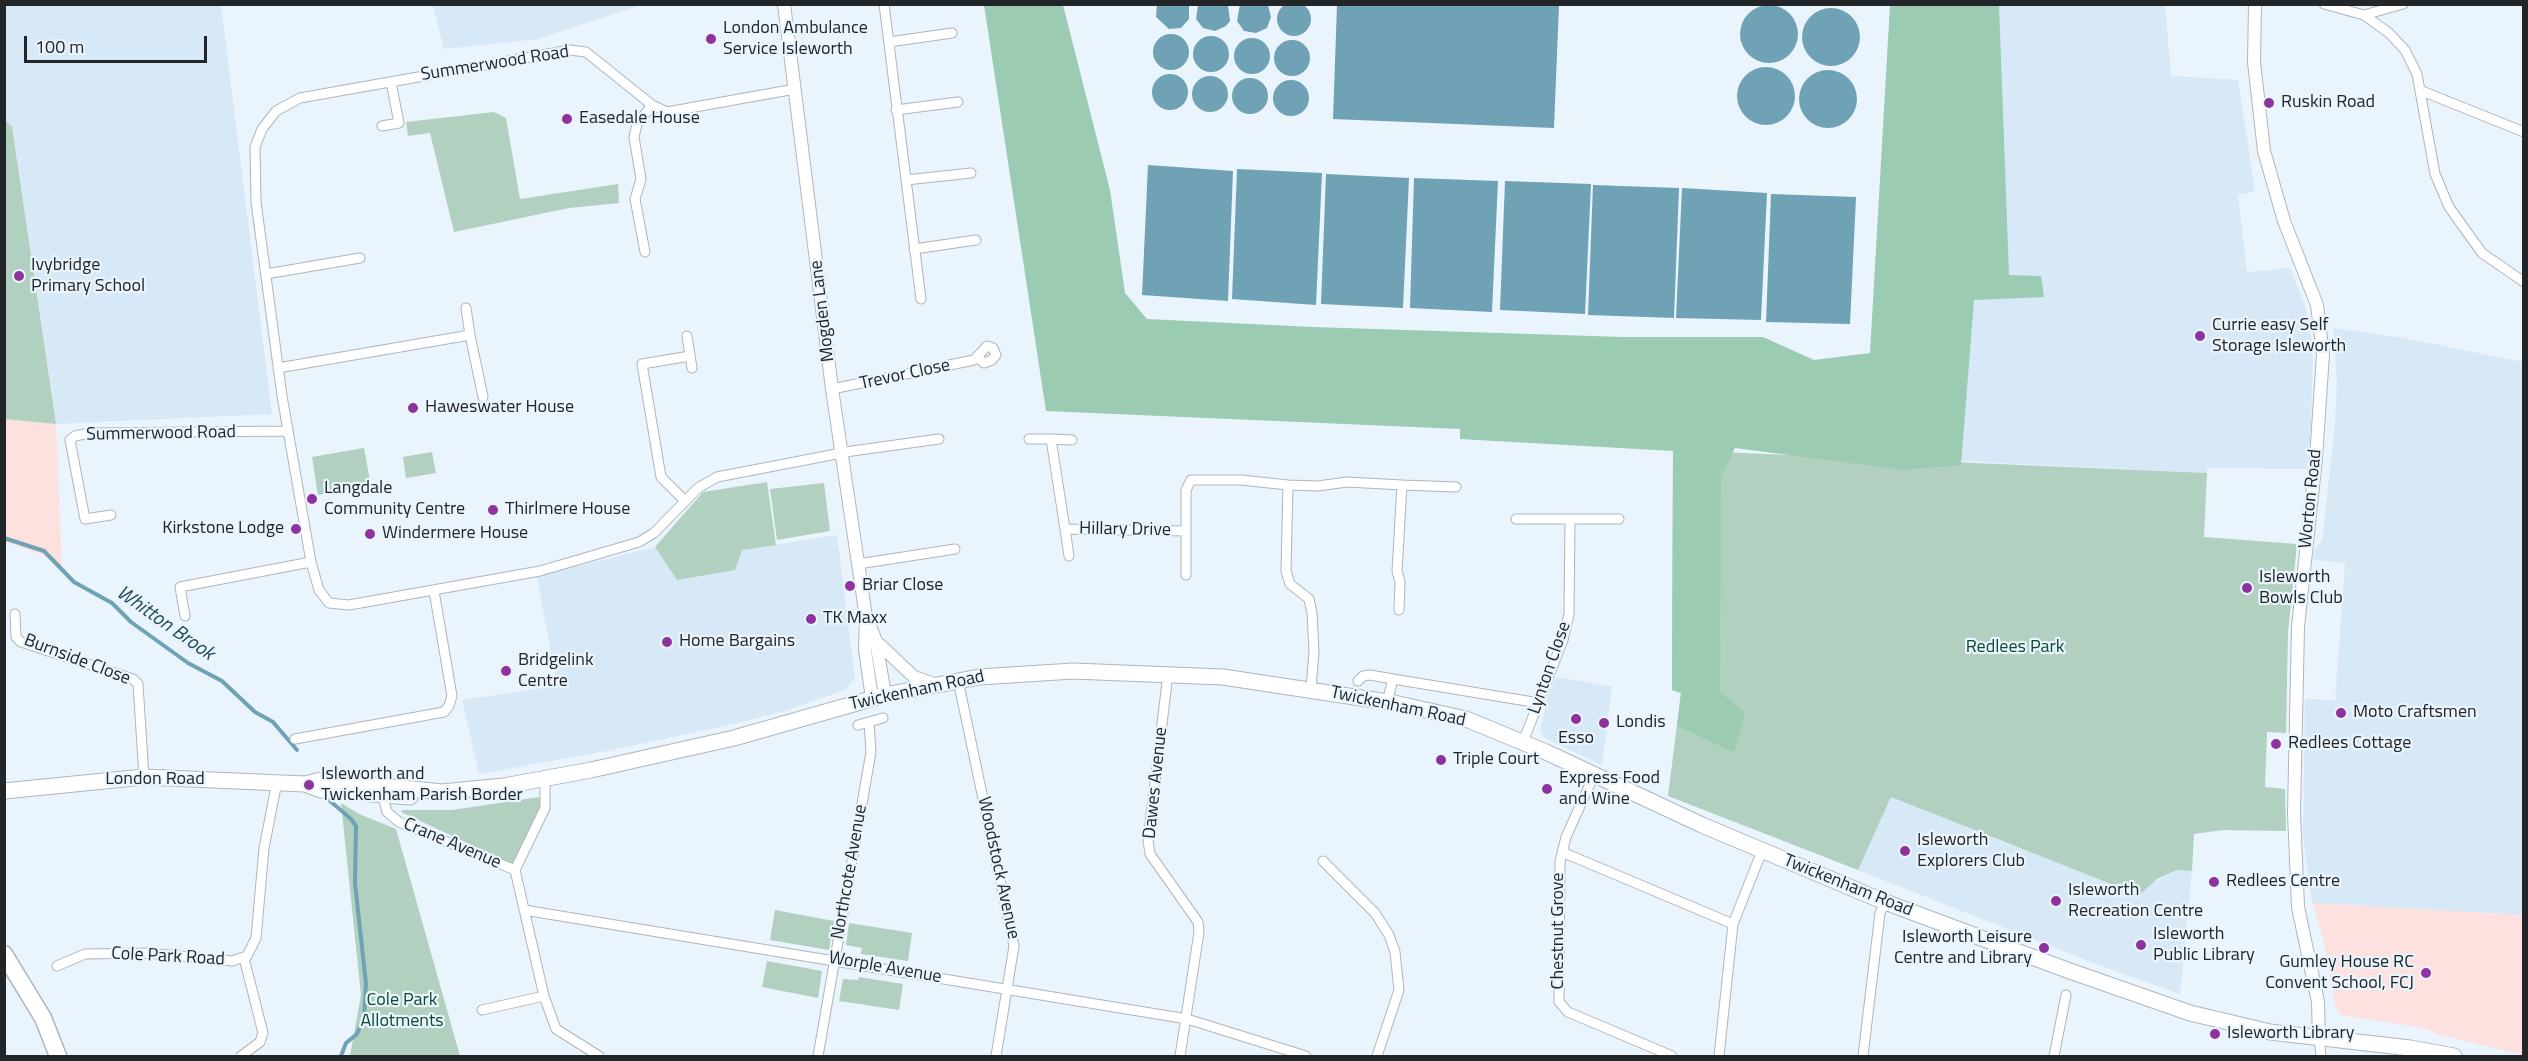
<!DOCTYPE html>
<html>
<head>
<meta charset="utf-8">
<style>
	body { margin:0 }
	#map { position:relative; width:2528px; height:1061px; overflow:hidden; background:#eaf4fd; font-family:"Titillium Web",sans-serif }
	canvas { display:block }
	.frame { position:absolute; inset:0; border:6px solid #222629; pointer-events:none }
	.scale { position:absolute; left:24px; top:36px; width:183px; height:27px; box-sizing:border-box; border:3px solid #222629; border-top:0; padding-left:8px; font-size:18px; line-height:21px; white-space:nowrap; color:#222629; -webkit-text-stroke:4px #eaf4fd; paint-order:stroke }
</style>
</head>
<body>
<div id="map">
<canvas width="2528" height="1061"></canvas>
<div class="frame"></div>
<div class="scale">100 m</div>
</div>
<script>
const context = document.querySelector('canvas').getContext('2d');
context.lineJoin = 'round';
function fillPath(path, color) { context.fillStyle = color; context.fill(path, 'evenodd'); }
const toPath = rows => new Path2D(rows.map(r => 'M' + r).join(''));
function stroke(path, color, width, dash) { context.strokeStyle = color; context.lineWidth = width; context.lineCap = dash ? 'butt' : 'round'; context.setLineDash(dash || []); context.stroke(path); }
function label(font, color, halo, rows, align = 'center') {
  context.font = font + ' "Titillium Web",sans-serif'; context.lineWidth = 4.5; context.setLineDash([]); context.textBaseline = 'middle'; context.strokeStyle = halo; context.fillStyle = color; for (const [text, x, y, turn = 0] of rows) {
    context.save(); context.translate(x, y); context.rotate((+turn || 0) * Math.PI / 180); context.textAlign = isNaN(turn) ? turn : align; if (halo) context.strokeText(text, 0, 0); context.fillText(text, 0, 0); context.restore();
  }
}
fillPath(toPath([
	[4,5,221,5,272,414,56,424,12,128,5,120],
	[433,5,433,4,641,5,538,39,444,49],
	[1987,5,2165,5,2171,76,2238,80,2255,191,2238,195,2247,272,2290,268,2305,305,2313,347,2311,428,2307,469,2207,468,2207,473,1959,461],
	[2333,328,2404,338,2523,362,2523,915,2312,903,2303,837,2305,699,2335,700,2345,563,2313,560,2314,549,2322,541,2335,423,2337,381],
	[837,535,855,678,847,689,788,710,734,724,612,750,479,774,462,700,557,686,537,576,655,547,677,580,742,550],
	[1556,677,1612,686,1602,765,1544,738,1540,730,1547,698],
	[1891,797,2013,846,2150,884,2177,870,2192,871,2180,994,2101,966,1858,870]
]), '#d7e8f6');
fillPath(toPath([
	[4,120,12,127,56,424,62,568,46,556,5,542],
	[2312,903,2523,915,2523,1055,2439,1035,2424,1028,2341,1015,2336,1008,2323,938]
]), '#fce1de');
fillPath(toPath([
	[494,112,506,118,520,199,618,184,619,203,569,208,454,232,430,133,408,136,406,122],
	[5,120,12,127,56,424,5,419],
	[364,448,371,486,318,495,312,457],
	[1673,450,2207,473,2204,537,2297,544,2288,632,2286,733,2267,732,2265,787,2285,789,2286,831,2223,830,2194,834,2192,871,2177,870,2157,879,2139,895,1891,797,1858,870,1668,796,1681,693,1672,690],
	[432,452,436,473,406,478,403,457],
	[767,482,776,545,742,550,735,570,677,580,655,547,703,492],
	[824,483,830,531,777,540,770,489],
	[539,797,542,810,512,864,401,812,402,810,452,810],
	[341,803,359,814,396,829,460,1056,350,1056,361,995],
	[775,910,834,921,829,950,770,940],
	[849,923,912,933,908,961,861,954,862,948,846,945],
	[767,961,822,971,818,998,762,987],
	[859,977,903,984,899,1010,839,1001,843,979,858,980]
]), '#b1d0bf');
fillPath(toPath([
	[984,5,1063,5,1110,190,1125,293,1147,319,1313,327,1623,337,1763,337,1814,360,1870,353,1890,5,1999,5,2009,275,2041,276,2044,297,1974,300,1961,465,1904,470,1735,448,1721,477,1720,692,1745,713,1734,752,1677,726,1681,693,1672,690,1673,451,1460,439,1460,429,1046,411]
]), '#9bcbb2');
fillPath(toPath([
	'1277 19a17 17 0 1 1 34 0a17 17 0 1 1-34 0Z',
	[1157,4,1189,5,1189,19,1181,28,1169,29,1156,17],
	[1240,4,1268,5,1271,17,1267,28,1256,33,1244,31,1237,21],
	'1740 34a29 29 0 1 1 58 0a29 29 0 1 1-58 0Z',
	[1198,5,1228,5,1230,21,1226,26,1215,31,1203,28,1196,19],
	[1337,5,1559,5,1554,128,1333,119],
	'1802 37a29 29 0 1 1 58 0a29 29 0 1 1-58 0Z',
	'1153 52a18 18 0 1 1 36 0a18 18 0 1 1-36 0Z',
	'1193 54a18 18 0 1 1 36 0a18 18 0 1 1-36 0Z',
	'1234 56a18 18 0 1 1 36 0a18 18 0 1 1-36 0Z',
	'1274 58a18 18 0 1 1 36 0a18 18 0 1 1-36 0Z',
	'1737 96a29 29 0 1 1 58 0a29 29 0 1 1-58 0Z',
	'1799 99a29 29 0 1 1 58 0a29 29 0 1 1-58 0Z',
	'1152 92a18 18 0 1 1 36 0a18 18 0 1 1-36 0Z',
	'1192 94a18 18 0 1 1 36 0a18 18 0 1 1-36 0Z',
	'1232 96a18 18 0 1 1 36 0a18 18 0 1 1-36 0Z',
	'1273 98a18 18 0 1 1 36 0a18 18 0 1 1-36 0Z',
	[1148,165,1233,171,1228,301,1142,295],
	[1237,169,1322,173,1316,305,1232,299],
	[1326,174,1409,178,1403,308,1321,304],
	[1414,178,1498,181,1492,312,1410,308],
	[1505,181,1591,184,1585,314,1500,310],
	[1593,185,1679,188,1674,318,1588,315],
	[1682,188,1767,193,1761,320,1676,318],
	[1771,194,1856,197,1850,324,1766,322]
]), '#6ea2b4');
stroke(toPath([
	[4,538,44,551,74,582,112,603,131,622,188,663,222,681,255,712,273,722,297,750],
	[329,800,351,819,356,826,355,883,366,984,364,1017,357,1034,346,1043,341,1056]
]), '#6ea2b4', 4);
const minor = toPath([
	[884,4,921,299],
	[2324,4,2364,15,2403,4],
	[2364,15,2389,33,2405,50,2417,74,2435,174,2449,207,2482,253,2524,282],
	[889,42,952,33],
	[795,89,667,112,652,105,586,52,570,50,300,98,276,111,262,129,255,147,256,202,282,396,311,562,319,590,329,603,349,605,540,571,639,542,654,533,698,488,717,477,852,451,939,439],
	[2422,91,2524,132],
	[896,110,958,102],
	[382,126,399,123,391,82],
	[906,180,971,173],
	[914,249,976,240],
	[645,252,635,199,641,179,634,137,637,124,652,105],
	[266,274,360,258],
	[470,335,483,397],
	[687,336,692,368],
	[278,368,470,335,466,308],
	[832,389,974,360,987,346,993,348,996,355,992,360,984,363,978,358],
	[1029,439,1051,439],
	[1402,485,1456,487],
	[685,501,661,477,642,364,690,356],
	[111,515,85,519,70,440,75,436,90,433,288,431],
	[1516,519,1570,519],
	[1065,529,1051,439,1072,440],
	[1186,531,1186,575],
	[1069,556,1065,529,1186,531,1186,490,1191,480,1241,480,1288,485],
	[858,564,955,549],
	[15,614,16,637,21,642,133,679,138,684,144,777],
	[185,616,180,587,311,562],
	[1168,674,1148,840,1150,854,1198,922,1199,932,1180,1056],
	[958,680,1014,946,996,1056],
	[1358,681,1363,676,1370,675,1393,679],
	[1311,689,1314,651,1312,613,1309,599,1290,584,1286,571,1288,485,1318,486,1347,482,1402,485,1397,571,1400,582,1399,610],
	[1387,702,1393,679,1539,703],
	[858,725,883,718],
	[295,739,444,712,449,706,452,696,434,591],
	[1523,742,1563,640,1569,614,1570,519,1619,519],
	[1594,775,1566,837,1560,862,1559,1002,1568,1012,1672,1056],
	[383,796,387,812,399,822,515,870],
	[1562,852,1733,924],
	[1323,861,1375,913,1389,935,1395,952,1399,990,1377,1056],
	[515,870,544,996],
	[515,870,545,808,545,779],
	[524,910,1187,1019,1306,1056],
	[57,966,85,954,148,953,232,961,247,956,256,938,264,848,277,782],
	[482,1010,544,996,556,1029,599,1056],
	[2319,1038,2321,1056],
	[241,1056,260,1042,263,1033,244,958],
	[818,1056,871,752,869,722],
	[1719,1056,1733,924,1762,851],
	[1863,1056,1880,913,1885,902],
	[2054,1056,2066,995]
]);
const tertiary = toPath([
	[784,4,832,389,866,617,865,650,872,698],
	[2255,4,2254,62,2264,151,2284,221,2317,305,2323,354,2316,458,2298,627,2294,813,2298,907,2318,1002,2319,1038],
	[868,621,876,641,885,695],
	[879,644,914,677,934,684]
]);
const primary = toPath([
	[305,784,321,780,442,792,504,786,591,770,734,738,885,695,979,677,1073,671,1223,677,1394,703,1466,719,1546,752,1702,825,1885,902,2067,970,2190,1013,2270,1032,2410,1048,2454,1056],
	[4,791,144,777,305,784,321,790,410,797]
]);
const trunk = toPath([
	[4,954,43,1018,58,1056]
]);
stroke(minor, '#adb6be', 11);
stroke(tertiary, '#adb6be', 14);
stroke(primary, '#adb6be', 17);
stroke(trunk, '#adb6be', 19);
stroke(minor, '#fff', 9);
stroke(tertiary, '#fff', 12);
stroke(primary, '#fff', 15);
stroke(trunk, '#fff', 16);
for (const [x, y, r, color] of [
	[711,39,6,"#8e339e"],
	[2269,103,6,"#8e339e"],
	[567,119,6,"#8e339e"],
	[19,276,6,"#8e339e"],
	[2200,336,6,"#8e339e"],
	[413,408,6,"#8e339e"],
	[312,499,6,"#8e339e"],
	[493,510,6,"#8e339e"],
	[296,529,6,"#8e339e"],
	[370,534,6,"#8e339e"],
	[850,586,6,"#8e339e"],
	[2247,588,6,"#8e339e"],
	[811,619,6,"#8e339e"],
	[667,642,6,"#8e339e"],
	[506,671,6,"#8e339e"],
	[2341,713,6,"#8e339e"],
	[1576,719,6,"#8e339e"],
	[1604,723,6,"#8e339e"],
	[2276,744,6,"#8e339e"],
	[1441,760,6,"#8e339e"],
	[309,785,6,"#8e339e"],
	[1547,789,6,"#8e339e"],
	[1905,851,6,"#8e339e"],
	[2214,882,6,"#8e339e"],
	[2056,901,6,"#8e339e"],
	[2141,945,6,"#8e339e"],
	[2044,948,6,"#8e339e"],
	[2426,973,6,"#8e339e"],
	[2215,1034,6,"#8e339e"]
]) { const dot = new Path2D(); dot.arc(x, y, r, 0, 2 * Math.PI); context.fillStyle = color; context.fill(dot); stroke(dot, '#eaf4fd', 2); }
label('18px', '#222629', '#eaf4fd', [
	["London Ambulance",723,29],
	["Service Isleworth",723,50],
	["Ruskin Road",2281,103],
	["Easedale House",579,119],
	["Ivybridge",31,266],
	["Primary School",31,287],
	["Currie easy Self",2212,326],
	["Storage Isleworth",2212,347],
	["Haweswater House",425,408],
	["Langdale",324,489],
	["Community Centre",324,510],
	["Thirlmere House",505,510],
	["Kirkstone Lodge",284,529,"right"],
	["Windermere House",382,534],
	["Isleworth",2259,578],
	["Bowls Club",2259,599],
	["Briar Close",862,586],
	["TK Maxx",823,619],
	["Home Bargains",679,642],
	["Bridgelink",518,661],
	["Centre",518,682],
	["Moto Craftsmen",2353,713],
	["Londis",1616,723],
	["Esso",1576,739,"center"],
	["Redlees Cottage",2288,744],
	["Triple Court",1453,760],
	["Isleworth and",321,775],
	["Twickenham Parish Border",321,796],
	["Express Food",1559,779],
	["and Wine",1559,800],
	["Isleworth",1917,841],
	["Explorers Club",1917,862],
	["Redlees Centre",2226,882],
	["Isleworth",2068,891],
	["Recreation Centre",2068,912],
	["Isleworth",2153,935],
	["Public Library",2153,956],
	["Isleworth Leisure",2032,938,"right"],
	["Centre and Library",2032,959,"right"],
	["Gumley House RC",2414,963,"right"],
	["Convent School, FCJ",2414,984,"right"],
	["Isleworth Library",2227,1034]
], 'left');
label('18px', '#222629', '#eaf4fd', [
	["Summerwood Road",495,64,-9],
	["Mogden Lane",823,311,-97],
	["Trevor Close",905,375,-12],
	["Summerwood Road",161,434,-1],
	["Worton Road",2311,499,-84],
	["Hillary Drive",1125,530,1],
	["Burnside Close",77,660,21],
	["Lynton Close",1550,668,-71],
	["Twickenham Road",917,691,-12],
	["Twickenham Road",1398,707,12],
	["London Road",155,780],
	["Dawes Avenue",1156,783,-84],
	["Crane Avenue",452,844,23],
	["Woodstock Avenue",998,868,78],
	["Northcote Avenue",850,872,-80],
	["Twickenham Road",1848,886,22],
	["Chestnut Grove",1559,931,-90],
	["Cole Park Road",168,957,3],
	["Worple Avenue",885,968,10]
]);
label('18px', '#0b4931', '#eaf4fd', [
	["Redlees Park",2015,648],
	["Cole Park",402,1001],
	["Allotments",402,1022]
]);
label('italic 20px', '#1c4a58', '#eaf4fd', [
	["Whitton Brook",165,624,35]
]);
</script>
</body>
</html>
